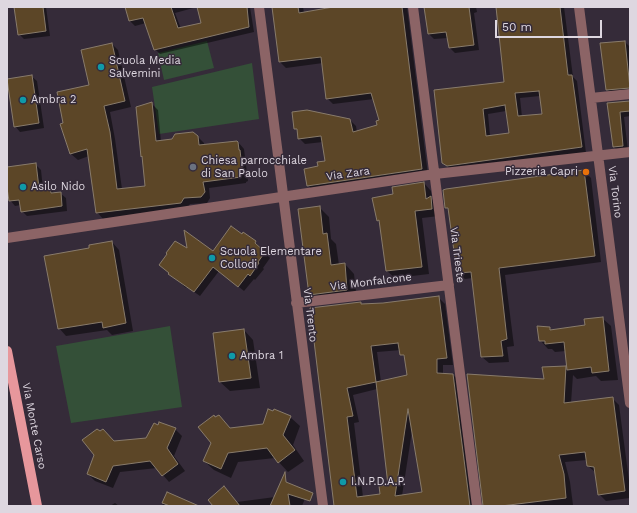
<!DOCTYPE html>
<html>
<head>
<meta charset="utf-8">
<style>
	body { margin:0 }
	#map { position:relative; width:637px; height:513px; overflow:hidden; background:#352b39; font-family:"Work Sans",sans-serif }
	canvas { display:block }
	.frame { position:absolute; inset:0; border:8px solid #ded7e0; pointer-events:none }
	.scale { position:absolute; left:495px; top:20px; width:107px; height:18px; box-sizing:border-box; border:2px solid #ded7e0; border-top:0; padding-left:5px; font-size:12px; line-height:14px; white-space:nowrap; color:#ded7e0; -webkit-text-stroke:3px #352b39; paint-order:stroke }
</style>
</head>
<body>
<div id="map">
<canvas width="637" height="513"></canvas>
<div class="frame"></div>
<div class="scale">50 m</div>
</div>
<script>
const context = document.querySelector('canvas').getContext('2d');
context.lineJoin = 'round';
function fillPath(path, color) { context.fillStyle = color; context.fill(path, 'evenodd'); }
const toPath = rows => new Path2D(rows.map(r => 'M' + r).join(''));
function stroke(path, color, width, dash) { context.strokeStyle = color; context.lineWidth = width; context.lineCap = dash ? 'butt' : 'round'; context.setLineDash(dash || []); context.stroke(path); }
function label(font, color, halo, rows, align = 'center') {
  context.font = font + ' "Work Sans",sans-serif'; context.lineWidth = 3; context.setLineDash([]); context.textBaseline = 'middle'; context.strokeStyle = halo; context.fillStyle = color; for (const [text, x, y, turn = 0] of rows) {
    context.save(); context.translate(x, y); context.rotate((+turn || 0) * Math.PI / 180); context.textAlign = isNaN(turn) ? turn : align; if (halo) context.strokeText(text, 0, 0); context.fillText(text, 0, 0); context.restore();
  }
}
fillPath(toPath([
	[207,41,214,68,164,80,158,53],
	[252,63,259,119,159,134,152,87],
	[170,326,182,407,71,423,56,346]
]), '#345038');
fillPath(toPath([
	[15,7,46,7,50,36,24,39,19,34],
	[126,7,197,7,175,13,181,29,202,24,198,7,250,7,254,32,160,54,155,49,146,23,135,26,130,21],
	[273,7,303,7,304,13,338,7,407,7,428,175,314,192,308,185,319,167,326,162,323,142,305,144,299,138,298,131,295,128,350,120,356,126,357,132,378,125,380,120,374,99,333,104,327,98,323,63,286,68,280,62],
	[425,7,476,7,477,12,474,13,479,50,455,53,450,48,448,38,434,39,429,34],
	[497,7,564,7,573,77,577,81,586,153,449,168,443,162,435,91,506,83],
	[540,96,543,115,522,117,520,98],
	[506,111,510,134,490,136,488,114],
	[625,42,629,46,630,52,630,92,612,94,607,89],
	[112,44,118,50,131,107,110,112,115,139,122,189,146,186,143,157,142,156,152,104,158,110,161,142,197,136,204,143,204,145,238,142,244,149,248,181,246,182,246,183,209,188,210,198,207,203,190,204,187,209,103,219,97,212,89,156,78,160,71,154,61,125,64,124,90,85],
	[31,76,37,81,44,128,20,132,15,126],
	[630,101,630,116,624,117,628,151,619,152,614,147,609,104],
	[36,165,41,170,43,189,50,189,55,193,60,193,66,198,67,211,27,216,22,211,21,205,15,206,10,200,7,181,7,168],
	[584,171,591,178,601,262,505,275,514,346,507,347,509,362,489,363,482,357,473,278,465,279,458,273,450,211,446,207],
	[424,183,431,191,432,199,438,205,439,216,422,218,429,274,395,278,387,271,381,223,378,220,395,195],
	[319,207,329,217,331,239,336,244,339,265,345,264,354,274,357,300,319,304,310,295],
	[242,235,255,242,270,258,263,268,264,269,255,280,254,279,244,291,219,271,200,296,187,287,186,288,170,274,188,250,213,252],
	[112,242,119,250,133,331,112,335,107,330,66,336,59,328,90,249],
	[438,297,445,304,453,365,443,365,443,374,453,375,460,381,476,506,335,506,311,309,360,303,362,305],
	[401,350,401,354,406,358,408,376,381,382,377,352],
	[377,389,390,486,381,495,363,497,354,423,359,422,353,395],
	[412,431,423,493,402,496],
	[602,318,611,326,618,380,601,381,596,376,577,379,573,375,571,403,612,398,619,405,630,488,630,498,606,501,599,494,596,473,588,466,587,460,565,462,570,482,573,505,484,506,545,380,566,367,568,369,566,351,555,352,552,349,548,349,540,340,549,328,552,331,586,326],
	[244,330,253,340,260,388,230,391,220,382],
	[274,412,290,417,300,426,293,445,304,461,288,472,275,458,238,462,231,478,214,470,204,461,212,443,215,418,219,416,231,429,263,425],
	[175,429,182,436,174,456,185,471,169,482,157,468,120,472,113,488,95,481,88,474,114,442,147,439],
	[282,481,306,496,302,506,214,506,224,488,237,502,275,497],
	[167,494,192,506,162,506],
	[115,503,119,506,110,506]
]), '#0007');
const building = toPath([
	[14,7,43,7,46,31,18,35,14,7],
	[125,7,171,7,178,28,201,23,197,7,247,7,249,27,154,50,143,18,129,21,125,7],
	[272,7,298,7,299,13,333,7,402,7,422,169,307,186,304,169,318,166,317,162,325,161,321,136,298,139,297,129,294,129,292,112,307,110,350,119,353,132,377,125,376,121,379,120,371,93,326,99,321,57,279,62,272,7],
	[424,7,469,7,474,45,449,48,446,32,428,34,424,7],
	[496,7,560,7,568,75,572,75,582,147,447,166,442,163,434,90,504,82,496,7],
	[539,91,542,114,518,116,515,93,539,91],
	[505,105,509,133,486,136,483,109,505,105],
	[625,41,630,88,606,90,600,43,625,41],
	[112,43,125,101,104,106,110,132,117,189,145,186,142,156,141,157,136,107,152,102,156,141,172,139,175,134,193,132,198,136,199,145,237,141,238,142,239,150,240,150,242,168,242,175,240,176,241,177,203,182,205,192,201,197,184,198,181,203,96,213,87,149,70,154,60,124,63,123,57,92,89,85,81,50,112,43],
	[32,75,39,123,14,127,7,79,32,75],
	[630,101,630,111,620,112,623,146,613,147,607,103,630,101],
	[36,163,39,188,50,188,51,193,61,192,62,206,21,212,19,200,9,201,7,188,7,167,36,163],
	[584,170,595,256,499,268,507,339,501,341,503,356,481,357,471,272,457,273,448,208,445,208,443,190,446,189,584,170],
	[424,182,426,199,431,196,432,209,415,211,422,267,386,271,379,220,377,221,372,198,393,194,392,187,424,182],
	[320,206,323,234,327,233,331,265,345,263,347,290,309,295,298,209,320,206],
	[231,226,242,234,243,232,256,241,255,243,265,252,258,262,259,263,250,276,248,274,238,287,213,267,194,292,168,274,169,273,159,265,167,254,166,253,175,241,187,248,184,230,213,251,231,226],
	[112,241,126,323,103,328,102,322,58,329,44,256,89,248,89,245,112,241],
	[439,296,447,358,437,359,437,373,453,374,470,506,334,506,310,308,361,302,361,304,383,303,439,296],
	[398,343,400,355,404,355,407,375,376,382,371,346,398,343],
	[376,382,388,485,379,486,380,494,357,497,347,417,353,416,347,388,376,382],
	[408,409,422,492,395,496,408,409],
	[603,317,609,371,592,373,591,367,567,370,564,342,545,344,545,341,539,341,537,326,550,327,550,330,585,325,584,319,603,317],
	[244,329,251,378,219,382,213,333,244,329],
	[566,366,564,403,613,397,625,491,598,495,594,467,587,466,585,452,559,455,564,474,566,498,501,506,483,506,467,374,544,379,542,367,566,366],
	[268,409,273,411,274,409,291,416,283,435,295,450,278,463,267,448,228,453,221,469,203,461,211,443,198,427,214,415,215,417,219,415,230,428,263,424,268,409],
	[159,422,176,428,167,448,178,464,162,476,150,461,113,466,106,482,87,474,94,455,82,440,97,429,100,431,103,429,114,441,146,438,154,423,158,425,159,422],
	[285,472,286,482,313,493,310,501,288,494,290,506,270,506,285,472],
	[224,486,240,506,213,506,208,500,224,486],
	[167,492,199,506,170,506,162,503,167,492]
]);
fillPath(building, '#5c4627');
stroke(building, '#887b6b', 1);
stroke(toPath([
	[259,7,323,506],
	[413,7,477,506],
	[579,7,630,403],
	[591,98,630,94],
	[7,238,435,174,630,152],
	[296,303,449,285]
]), '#8c6466', 10);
stroke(toPath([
	[7,351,37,506]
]), '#e7979c', 10);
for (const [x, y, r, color] of [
	[101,67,4,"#0f9aa8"],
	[23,100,4,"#0f9aa8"],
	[193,167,4,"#6b7280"],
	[586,172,4,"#e8710a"],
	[23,187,4,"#0f9aa8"],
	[212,258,4,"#0f9aa8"],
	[232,356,4,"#0f9aa8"],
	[343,482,4,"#0f9aa8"]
]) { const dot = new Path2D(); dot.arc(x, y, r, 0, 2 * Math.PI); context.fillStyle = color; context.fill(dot); stroke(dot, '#352b39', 1.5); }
label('11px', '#ded7e0', '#352b39', [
	["Scuola Media",109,61],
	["Salvemini",109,74],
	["Ambra 2",31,100],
	["Chiesa parrocchiale",201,161],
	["di San Paolo",201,174],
	["Pizzeria Capri",578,172,"right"],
	["Asilo Nido",31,187],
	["Scuola Elementare",220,252],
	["Collodi",220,265],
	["Ambra 1",240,356],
	["I.N.P.D.A.P.",351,482]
], 'left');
label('11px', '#ded7e0', '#352b39', [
	["Via Zara",348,174,-8],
	["Via Torino",615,192,83],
	["Via Trieste",457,255,83],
	["Via Monfalcone",371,282,-7],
	["Via Trento",310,315,83],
	["Via Monte Carso",34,426,79]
]);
</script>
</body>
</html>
